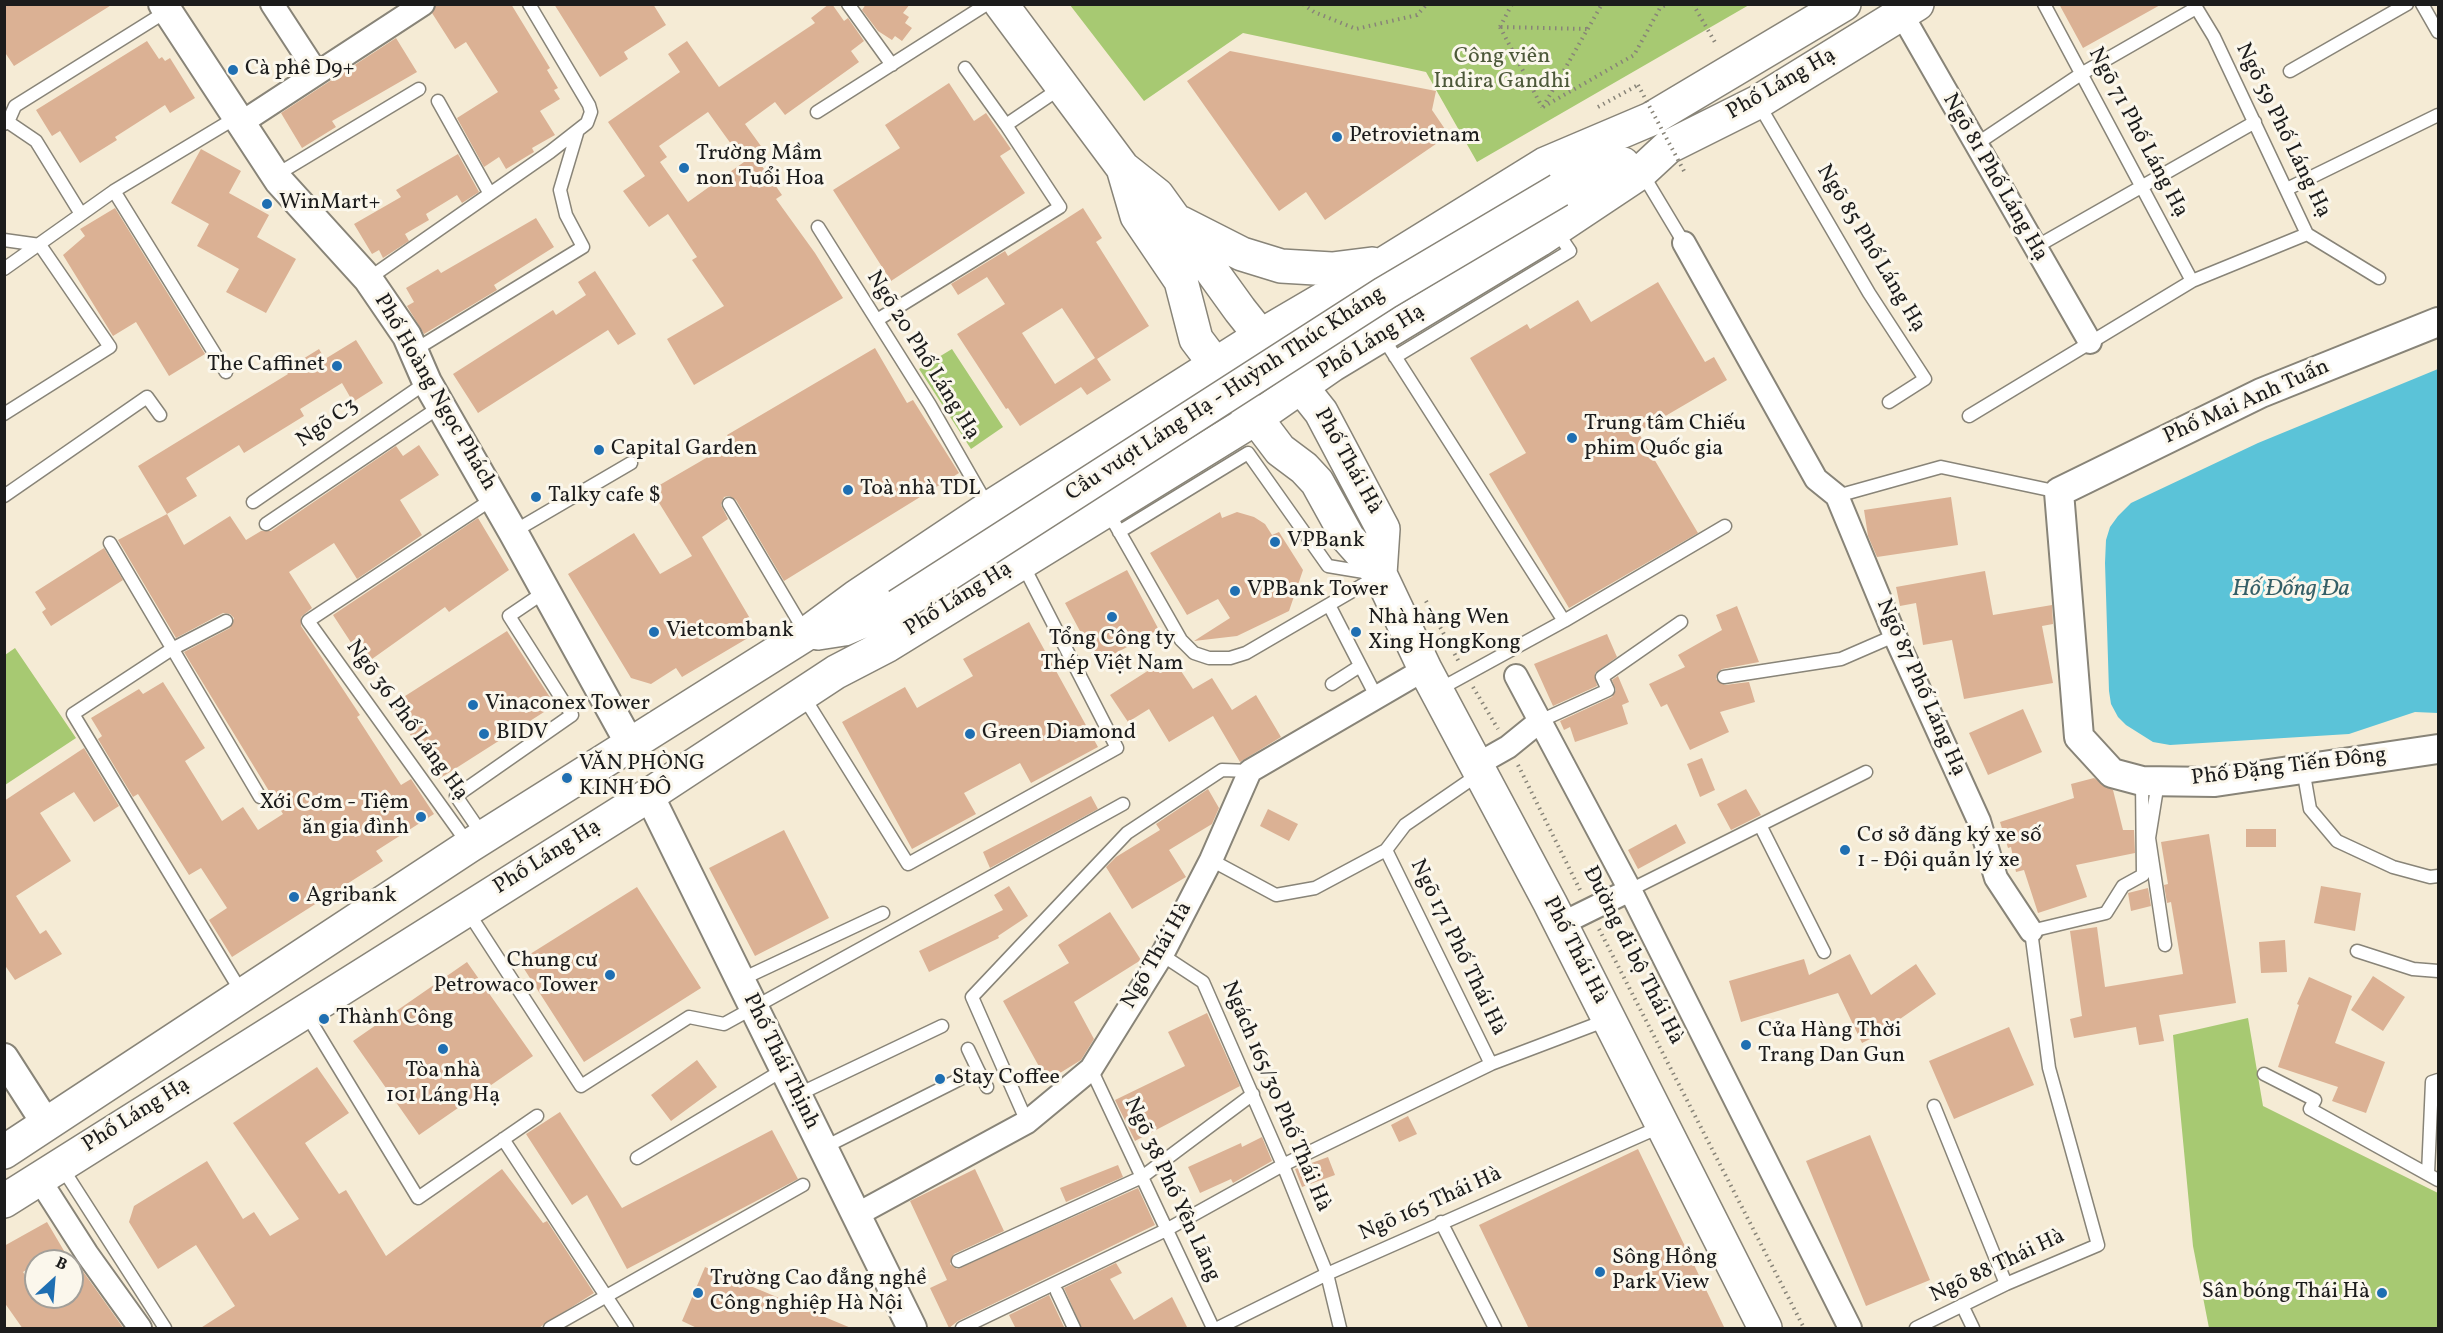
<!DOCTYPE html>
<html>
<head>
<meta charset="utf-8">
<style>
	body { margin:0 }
	#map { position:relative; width:2443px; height:1333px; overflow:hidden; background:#f5ebd5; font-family:Vollkorn,serif }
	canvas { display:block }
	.frame { position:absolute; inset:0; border:6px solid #1c1c1c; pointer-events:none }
	.north { position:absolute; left:24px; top:1249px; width:60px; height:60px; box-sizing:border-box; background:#fbf7ec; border:2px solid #a29f99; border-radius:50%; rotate:26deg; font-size:16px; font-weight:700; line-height:24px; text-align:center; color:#1c1c1c }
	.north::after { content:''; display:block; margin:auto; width:21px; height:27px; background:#1f6fb2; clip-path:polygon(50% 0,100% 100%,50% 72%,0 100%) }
</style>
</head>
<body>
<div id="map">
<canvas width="2443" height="1333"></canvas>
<div class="frame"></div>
<div class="north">B</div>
</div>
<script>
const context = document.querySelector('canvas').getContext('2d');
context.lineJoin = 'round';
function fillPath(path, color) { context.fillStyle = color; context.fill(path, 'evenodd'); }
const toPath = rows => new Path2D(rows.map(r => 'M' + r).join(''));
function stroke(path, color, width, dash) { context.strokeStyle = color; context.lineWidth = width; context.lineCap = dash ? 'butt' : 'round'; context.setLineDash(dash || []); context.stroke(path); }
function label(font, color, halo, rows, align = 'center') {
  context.font = font + ' Vollkorn,serif'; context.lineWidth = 6; context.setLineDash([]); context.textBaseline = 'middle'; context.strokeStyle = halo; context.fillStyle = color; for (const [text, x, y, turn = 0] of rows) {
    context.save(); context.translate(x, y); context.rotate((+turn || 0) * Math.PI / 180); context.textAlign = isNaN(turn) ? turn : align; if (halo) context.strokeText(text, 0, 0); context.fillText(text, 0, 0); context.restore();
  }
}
fillPath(toPath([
	[1070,5,1749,5,1477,162,1426,72,1243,33,1144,101],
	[952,349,1003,427,971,449,919,369],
	[15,648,76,738,5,785,5,655],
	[2248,1018,2263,1106,2438,1193,2438,1328,2209,1328,2193,1246,2173,1035]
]), '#a7c972');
fillPath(toPath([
	[2438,369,2438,713,2415,712,2349,734,2170,745,2153,742,2126,725,2118,717,2111,704,2109,691,2105,563,2106,540,2110,527,2118,516,2131,503,2258,443]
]), '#5bc3d8');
fillPath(toPath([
	[4,4,113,4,14,66,4,51],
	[436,4,511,4,550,68,547,70,558,88,554,90,560,99,540,111,555,135,532,148,534,152,506,169,499,157,484,167,457,118,498,92,466,42,455,49,432,13],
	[554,4,653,4,666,25,624,52,628,59,600,77],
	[829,4,832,4,844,21,848,18,864,41,851,51,859,62,785,115,775,102,745,124,766,153,757,159,782,195,776,199,815,253,843,298,694,385,667,339,724,306,692,260,697,257,668,214,649,227,623,191,645,176,608,122,680,72,668,54,687,41,719,87,815,23,811,18],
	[708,112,744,162,688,202,660,162,667,157,659,146],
	[866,4,910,4,903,13,909,17,905,23,912,28,902,41,895,36,892,40,878,31,862,10],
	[2059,4,2162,4,2083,48],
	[396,38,417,72,332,121,336,127,302,148,281,113],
	[147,41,159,59,162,57,165,61,170,58,195,98,170,113,165,105,115,137,117,140,80,163,60,131,52,136,36,110],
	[1230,51,1436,91,1432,110,1449,135,1325,220,1306,192,1279,211,1187,81],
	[949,83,974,121,986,113,1011,149,1000,156,1025,193,891,281,833,190,900,148,885,125],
	[201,149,241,171,229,193,269,215,257,237,296,259,266,313,226,292,239,269,197,246,209,224,171,203],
	[458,154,479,192,462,203,457,195,426,214,429,220,405,234,409,241,383,258,379,250,372,254,354,224,401,197,396,190],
	[115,208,205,354,169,376,136,322,113,336,63,255,85,236,80,229],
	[1083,208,1102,238,1096,242,1149,326,1097,359,1111,380,1087,395,1081,387,1020,426,1008,408,1006,409,957,334,1005,304,987,277,958,295,951,284,1005,251,1008,256],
	[1062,308,1095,358,1055,384,1022,333],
	[536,218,554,247,494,285,497,290,424,334,407,306,414,302,406,288,438,269,441,273],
	[595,271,636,334,618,345,608,330,478,413,453,374,553,310,556,315,586,295,578,282],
	[1658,282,1705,362,1714,357,1727,380,1638,432,1698,533,1569,608,1489,474,1526,453,1470,358,1527,324,1530,329,1578,300,1591,322],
	[356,340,383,383,353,402,342,383,300,409,304,416,244,453,239,445,186,478,197,496,167,514,138,466,288,374,285,370,319,349,325,359],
	[875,348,907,403,913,400,959,473,784,581,736,500,729,496,724,497,721,505,728,519,702,537,758,632,682,677,676,668,651,684,631,678,568,574,634,533,660,574,692,556,651,490,732,443,727,435],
	[419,445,439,475,400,500,422,535,357,579,334,543,289,572,312,608,301,617,301,626,360,715,357,717,401,785,411,779,434,814,376,851,383,861,232,957,209,920,227,908,201,868,189,875,138,794,133,797,98,739,102,736,91,718,139,689,143,694,163,682,205,748,185,761,222,821,243,807,258,830,283,814,184,652,230,628,234,618,230,614,223,613,176,638,118,540,167,514,184,545,230,516,246,540,261,531,271,531,396,446,403,456],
	[1951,497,1958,545,1877,557,1868,536,1864,510],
	[1220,512,1222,518,1237,512,1254,517,1265,524,1272,535,1279,532,1303,570,1289,611,1237,636,1194,641,1230,618,1218,599,1187,615,1150,553],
	[478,518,509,570,449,612,445,607,365,664,333,615],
	[104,548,123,580,51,626,42,612,46,609,35,592],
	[1127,570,1159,630,1097,663,1065,603],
	[1985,571,1993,615,2052,605,2053,624,2042,626,2053,683,1964,699,1952,640,1923,645,1916,603,1900,606,1896,587],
	[1737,606,1759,662,1722,669,1717,674,1716,679,1725,685,1749,682,1755,702,1720,712,1729,732,1690,750,1667,704,1661,707,1649,684,1685,667,1678,655,1722,630,1716,615],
	[1029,622,1098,747,1031,783,1020,763,964,793,976,814,912,849,842,722,905,687,917,708,973,676,963,659],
	[507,631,555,705,439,779,391,705],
	[1607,634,1617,657,1595,673,1597,686,1553,706,1534,664],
	[1171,656,1193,689,1212,678,1232,710,1256,695,1281,737,1240,762,1213,716,1169,742,1149,709,1128,722,1110,695],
	[1618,676,1629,702,1622,705,1628,724,1575,742,1570,727,1564,730,1560,721,1612,697,1616,690,1612,680],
	[2023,709,2042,752,1988,775,1969,733],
	[84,748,119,806,94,822,74,792,40,813,71,861,16,896,40,934,46,930,62,954,15,980,4,964,4,801],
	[1702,758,1715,790,1700,797,1687,764],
	[2094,778,2113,790,2123,830,2134,830,2135,853,2076,865,2087,897,2038,913,2024,870,2016,872,2011,847,2008,848,2000,822,2074,798,2071,784],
	[1208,789,1219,808,1212,824,1169,850,1186,877,1132,909,1106,867,1116,857,1160,830,1156,824],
	[1746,789,1761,815,1731,830,1717,804],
	[1091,796,1098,809,990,868,983,852],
	[1268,809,1298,824,1289,841,1260,826],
	[1676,824,1686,843,1638,869,1628,850],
	[2246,829,2276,829,2276,847,2246,847],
	[784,830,829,918,755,956,709,868],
	[2209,834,2236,1003,2159,1015,2164,1041,2139,1045,2136,1027,2074,1038,2070,1019,2082,1016,2070,931,2097,927,2105,987,2183,974,2171,902,2167,903,2164,885,2168,884,2161,842],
	[1009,886,1028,916,998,936,999,938,929,972,919,951,1003,910,994,895],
	[2321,886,2361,893,2355,931,2314,923],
	[637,887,701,988,584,1062,519,961],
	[2148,888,2151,906,2131,911,2128,893],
	[1110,912,1141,960,1074,1002,1094,1039,1081,1060,1047,1081,1003,1001,1069,963,1058,945],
	[2285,940,2287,972,2261,973,2259,942],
	[1850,954,1871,995,1916,964,1936,994,1887,1028,1888,1030,1862,1043,1838,993,1741,1022,1729,981,1804,959,1809,975],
	[467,962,533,1056,419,1135,353,1041],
	[2373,976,2405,997,2383,1031,2351,1010],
	[2309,977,2352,996,2335,1043,2385,1062,2366,1113,2332,1101,2338,1087,2278,1067,2299,1005,2297,1004],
	[1207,1013,1240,1086,1135,1141,1115,1100,1185,1066,1168,1032],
	[2009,1027,2034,1085,1954,1119,1929,1061],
	[697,1060,717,1087,671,1121,651,1095],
	[317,1067,349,1113,305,1143,339,1194,346,1190,386,1256,502,1169,543,1223,547,1221,594,1293,537,1329,199,1329,235,1306,196,1245,158,1269,129,1222,134,1206,207,1161,243,1219,254,1212,270,1236,299,1219,233,1123],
	[560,1112,622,1208,772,1130,798,1179,627,1269,587,1195,572,1205,526,1134],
	[1408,1116,1417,1134,1399,1142,1391,1125],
	[1870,1135,1930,1280,1866,1306,1806,1161],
	[1262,1137,1272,1161,1233,1183,1231,1179,1200,1193,1188,1167,1241,1143,1242,1147],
	[1638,1149,1725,1329,1529,1329,1479,1225],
	[1328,1157,1335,1175,1302,1187,1295,1169],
	[1118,1165,1123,1177,1066,1202,1060,1188],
	[975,1169,1004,1231,954,1254,950,1264,957,1269,1138,1188,1155,1225,958,1321,949,1328,930,1288,947,1280,910,1201],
	[47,1222,70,1261,36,1261,36,1264,23,1272,36,1291,36,1297,72,1297,72,1266,77,1263,124,1329,23,1329,4,1302,4,1246],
	[1116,1263,1122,1273,1110,1279,1134,1320,1172,1297,1188,1329,1082,1329,1064,1288],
	[705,1267,851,1328,851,1329,699,1329,682,1321],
	[1049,1295,1065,1329,1016,1329,1009,1315]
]), '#dbb194');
const service = toPath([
	[848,4,892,65],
	[2044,4,2192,281],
	[2194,4,2214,37,2307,234,2379,278],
	[2422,4,2438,32],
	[965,68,1006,125],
	[2290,71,2407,4],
	[438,101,490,194],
	[1758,103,1869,293,1925,379,1889,402],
	[817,112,987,4],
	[8,122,15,106,167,11],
	[4,124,8,122,36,141,81,214],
	[1975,145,2081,74,2196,8],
	[1642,173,1684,243],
	[276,175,419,89],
	[2287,189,2438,115],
	[114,191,226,372],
	[818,227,930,405,989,508],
	[4,240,40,245],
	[2034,248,2255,122],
	[4,269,114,191,237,117],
	[368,279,550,152,587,123,591,112,589,105,529,4],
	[877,320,1060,207,1006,125,1062,87],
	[1382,336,1564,621],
	[413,351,583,247,566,215,560,190,577,133],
	[1395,357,1570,251,1555,229],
	[4,414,110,347,40,245],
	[1969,416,2192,281,2307,234],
	[4,496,147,397,160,415],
	[1837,496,1941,467,2059,492],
	[253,502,427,382],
	[729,504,805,632],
	[1108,512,1181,640,1194,653,1209,658,1230,658,1246,653,1378,576],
	[266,524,441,406],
	[513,532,631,463],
	[1119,532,1248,453,1328,566,1370,573],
	[110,543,260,797],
	[1329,605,1377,698],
	[226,621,172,649,73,714,242,993],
	[1724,677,1841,659,1894,636],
	[1332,684,1360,666],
	[1438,690,1564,621,1725,526],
	[802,694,908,864,1117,748,1023,565],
	[1540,721,1608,690,1602,677,1681,622],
	[2303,769,2310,809,2337,841,2393,867,2430,877,2438,876],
	[2158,782,2149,838,2165,945],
	[1760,825,1824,952],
	[484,837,456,796,572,715,509,616,546,591],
	[469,845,308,621,494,498],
	[1386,850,1491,1064],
	[1211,860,1276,895,1315,888,1386,850,1405,825,1479,774],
	[1630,890,1866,772],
	[468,912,581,1086,689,1017,724,1024,1123,804],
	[2357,951,2413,969,2438,971],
	[1162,955,1203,982,1283,1165,1327,1274,1340,1328],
	[740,980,883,913],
	[305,1012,418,1198,537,1116],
	[1091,1069,1213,1328],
	[978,1070,987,1087],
	[2264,1074,2315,1100,2310,1109,2438,1180],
	[797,1095,942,1026],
	[1934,1106,2006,1284],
	[1027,1122,972,997,1127,833,1222,770,1250,771],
	[503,1139,627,1328],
	[823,1148,978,1070,968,1049],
	[637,1158,783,1070],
	[61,1166,165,1328],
	[2428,1174,2432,1082,2438,1080],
	[1441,1222,1495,1328],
	[958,1261,1142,1177,1253,1094],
	[1057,1292,1074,1328],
	[1962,1305,1973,1328],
	[550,1328,803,1185],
	[962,1328,1166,1230,1283,1165,1491,1064,1607,1020],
	[1218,1328,1327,1274,1662,1126],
	[1916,1328,2006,1284,2098,1245,2049,1068,2031,931,2106,913,2123,886,2143,875,2142,781]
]);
const minor = toPath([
	[272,4,317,73],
	[1901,13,2090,342],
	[241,123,423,4],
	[1684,243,1816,479,1837,496,1898,643,1979,821,1996,878,2031,931],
	[1516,676,1630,890,1850,1328],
	[1478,764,1508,747,1540,721],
	[1561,924,1630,890],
	[39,1179,87,1254,140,1328],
	[856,1215,1027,1122,1091,1069,1162,955,1211,860,1250,771,1425,669]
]);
const tertiary = toPath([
	[163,4,279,181,368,279,407,336,427,382,513,532,630,744],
	[2438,322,2261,393,2059,492,2079,737,2112,773,2142,781,2215,782,2438,749],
	[649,795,912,1328],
	[4,1058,47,1125]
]);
const primary = toPath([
	[1001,4,1123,168,1157,195,1240,310,1321,412,1383,529,1380,574],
	[1123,168,1137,216,1181,281,1196,339,1280,450,1304,468,1317,482,1348,538,1380,574,1425,669,1550,903,1765,1328],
	[1559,190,1585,183,1623,164],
	[1181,223,1242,254,1281,266,1332,269,1372,264],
	[818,633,844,629,898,606],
	[4,1152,469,846,806,634,856,597,989,508,1262,335,1385,263,1545,164,1651,119,1844,4],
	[4,1201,649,795,836,672,888,645,1256,418,1332,365,1539,240,1641,172,1668,147,1758,102,1917,4]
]);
stroke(service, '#888478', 15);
stroke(minor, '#888478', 26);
stroke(tertiary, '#888478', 32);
stroke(primary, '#888478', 36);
stroke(toPath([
	[1303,4,1314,12,1356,29,1417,15,1427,4],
	[1693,4,1716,44],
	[1500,27,1542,107],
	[1500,27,1512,4],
	[1501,27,1587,29],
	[1543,107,1634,55,1660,8,1667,4],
	[1543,107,1602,4],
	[1598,107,1638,85],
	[1426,601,1459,662],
	[1473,687,1498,729],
	[1518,765,1581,892],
	[1599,929,1804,1328]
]), '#888478', 4, [1.5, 4.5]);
stroke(service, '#fff', 12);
stroke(minor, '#fff', 22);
stroke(tertiary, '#fff', 28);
stroke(primary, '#fff', 33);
const primaryBridge = toPath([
	[898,606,1385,293,1559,190]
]);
stroke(primaryBridge, '#888478', 36, []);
stroke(toPath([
	[1638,85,1684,171]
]), '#888478', 4, [1.5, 4.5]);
stroke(primaryBridge, '#fff', 33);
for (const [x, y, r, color] of [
	[233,70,6,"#1f6fb2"],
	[1337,137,6,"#1f6fb2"],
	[684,168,6,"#1f6fb2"],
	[267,204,6,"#1f6fb2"],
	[337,366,6,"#1f6fb2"],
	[1572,438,6,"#1f6fb2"],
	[599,450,6,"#1f6fb2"],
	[848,490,6,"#1f6fb2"],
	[536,497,6,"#1f6fb2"],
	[1275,542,6,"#1f6fb2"],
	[1235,591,6,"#1f6fb2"],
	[1112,617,6,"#1f6fb2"],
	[654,632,6,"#1f6fb2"],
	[1356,632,6,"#1f6fb2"],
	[473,705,6,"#1f6fb2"],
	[484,734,6,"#1f6fb2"],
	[970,734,6,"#1f6fb2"],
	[567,778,6,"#1f6fb2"],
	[421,817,6,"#1f6fb2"],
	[1845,850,6,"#1f6fb2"],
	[294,897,6,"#1f6fb2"],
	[610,975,6,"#1f6fb2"],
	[324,1019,6,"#1f6fb2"],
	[1746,1045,6,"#1f6fb2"],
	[443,1049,6,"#1f6fb2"],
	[940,1079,6,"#1f6fb2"],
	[1600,1272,6,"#1f6fb2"],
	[698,1293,6,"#1f6fb2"],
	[2382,1293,6,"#1f6fb2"]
]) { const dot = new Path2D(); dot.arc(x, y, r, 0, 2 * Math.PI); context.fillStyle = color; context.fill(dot); stroke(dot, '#fbf7ec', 2); }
label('22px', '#4d593a', '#fbf7ec', [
	["Công viên",1502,58],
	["Indira Gandhi",1502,83]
]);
label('22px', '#1c1c1c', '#fbf7ec', [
	["Cà phê D9+",245,70],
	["Petrovietnam",1349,137],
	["Trường Mầm",696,155],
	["non Tuổi Hoa",696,180],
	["WinMart+",279,204],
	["The Caffinet",325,366,"right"],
	["Trung tâm Chiếu",1584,425],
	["phim Quốc gia",1584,450],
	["Capital Garden",611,450],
	["Toà nhà TDL",860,490],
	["Talky cafe $",548,497],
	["VPBank",1287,542],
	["VPBank Tower",1247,591],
	["Nhà hàng Wen",1368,619],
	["Xing HongKong",1368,644],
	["Vietcombank",666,632],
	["Tổng Công ty",1112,640,"center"],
	["Thép Việt Nam",1112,665,"center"],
	["Vinaconex Tower",485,705],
	["BIDV",496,734],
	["Green Diamond",982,734],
	["VĂN PHÒNG",579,765],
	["KINH ĐÔ",579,790],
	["Xới Cơm - Tiệm",409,804,"right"],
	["ăn gia đình",409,829,"right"],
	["Cơ sở đăng ký xe số",1857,837],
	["1 - Đội quản lý xe",1857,862],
	["Agribank",306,897],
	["Chung cư",598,962,"right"],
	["Petrowaco Tower",598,987,"right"],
	["Thành Công",336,1019],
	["Cửa Hàng Thời",1758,1032],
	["Trang Dan Gun",1758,1057],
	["Tòa nhà",443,1072,"center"],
	["101 Láng Hạ",443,1097,"center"],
	["Stay Coffee",952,1079],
	["Sông Hồng",1612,1259],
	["Park View",1612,1284],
	["Trường Cao đẳng nghề",710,1280],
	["Công nghiệp Hà Nội",710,1305],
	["Sân bóng Thái Hà",2370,1293,"right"]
], 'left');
label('22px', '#1c1c1c', '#fbf7ec', [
	["Phố Láng Hạ",1782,85,-30],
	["Ngõ 59 Phố Láng Hạ",2282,131,64],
	["Ngõ 71 Phố Láng Hạ",2137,133,62],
	["Ngõ 81 Phố Láng Hạ",1994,178,60],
	["Ngõ 85 Phố Láng Hạ",1870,249,59],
	["Phố Láng Hạ",1372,343,-32],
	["Ngõ 20 Phố Láng Hạ",922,356,58],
	["Phố Hoàng Ngọc Phách",434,393,60],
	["Cầu vượt Láng Hạ - Huỳnh Thúc Kháng",1226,395,-33],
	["Phố Mai Anh Tuấn",2247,403,-24],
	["Ngõ C3",328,424,-35],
	["Phố Thái Hà",1347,462,61],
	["Phố Láng Hạ",959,600,-32],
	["Ngõ 87 Phố Láng Hạ",1920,688,66],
	["Ngõ 36 Phố Láng Hạ",406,721,54],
	["Phố Đặng Tiến Đông",2289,768,-7],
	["Phố Láng Hạ",548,858,-32],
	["Ngõ 171 Phố Thái Hà",1457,948,64],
	["Phố Thái Hà",1574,951,63],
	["Ngõ Thái Hà",1158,956,-60],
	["Đường đi bộ Thái Hà",1632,956,63],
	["Phố Thái Thịnh",780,1062,64],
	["Ngách 165/30 Phố Thái Hà",1275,1097,67],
	["Phố Láng Hạ",137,1116,-32],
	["Ngõ 38 Phố Yên Lãng",1171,1190,65],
	["Ngõ 165 Thái Hà",1431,1205,-24],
	["Ngõ 88 Thái Hà",1998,1267,-25]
]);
label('italic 24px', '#355f67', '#fbf7ec', [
	["Hố Đống Đa",2291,591]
]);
</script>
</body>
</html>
